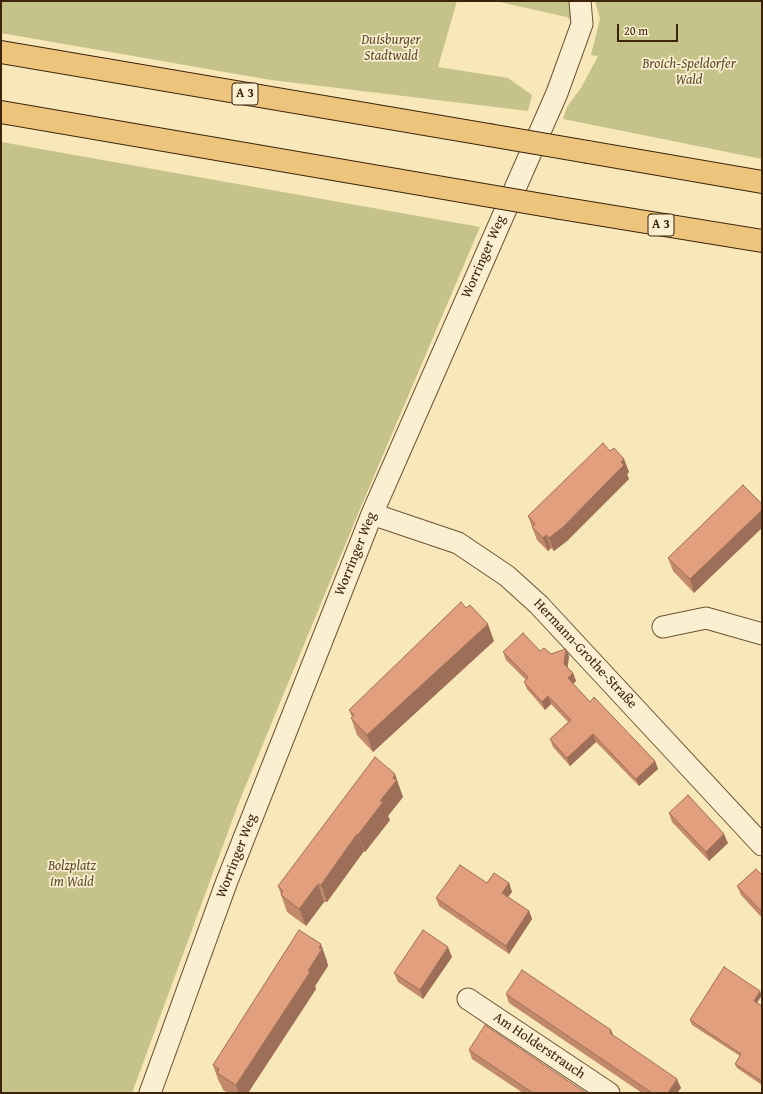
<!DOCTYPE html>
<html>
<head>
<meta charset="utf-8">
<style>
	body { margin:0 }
	#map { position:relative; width:763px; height:1094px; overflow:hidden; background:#f8e7b8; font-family:"Gentium Book Plus",serif }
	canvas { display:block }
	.frame { position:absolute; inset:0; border:2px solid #3c230c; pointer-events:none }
	.scale { position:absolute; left:617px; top:24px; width:61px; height:18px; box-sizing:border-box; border:2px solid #3c230c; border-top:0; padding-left:5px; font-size:12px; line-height:14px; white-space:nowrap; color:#3c230c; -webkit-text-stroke:3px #faefd1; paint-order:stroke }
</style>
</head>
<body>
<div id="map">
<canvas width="763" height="1094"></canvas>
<div class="frame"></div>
<div class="scale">20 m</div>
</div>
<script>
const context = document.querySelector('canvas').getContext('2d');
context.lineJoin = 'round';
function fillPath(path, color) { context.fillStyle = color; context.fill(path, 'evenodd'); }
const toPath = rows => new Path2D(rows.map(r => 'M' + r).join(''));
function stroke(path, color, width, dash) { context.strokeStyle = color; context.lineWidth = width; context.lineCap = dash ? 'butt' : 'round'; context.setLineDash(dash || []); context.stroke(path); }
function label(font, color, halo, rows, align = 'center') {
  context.font = font + ' "Gentium Book Plus",serif'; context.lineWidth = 3.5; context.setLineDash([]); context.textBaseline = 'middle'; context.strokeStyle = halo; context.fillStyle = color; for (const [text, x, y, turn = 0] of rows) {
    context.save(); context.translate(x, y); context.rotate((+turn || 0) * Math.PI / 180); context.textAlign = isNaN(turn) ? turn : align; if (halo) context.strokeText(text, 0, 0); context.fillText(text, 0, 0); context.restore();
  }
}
fillPath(toPath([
	[1,1,457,1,438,67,508,78,532,95,528,111,271,80,1,33],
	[495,1,575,1,583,32,567,17],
	[595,1,762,1,762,159,563,119,567,107,581,88,598,56,591,55,600,19],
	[1,142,480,227,360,509,239,802,132,1093,1,1093]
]), '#c5c389');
const minor = toPath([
	[372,514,458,543,507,576,539,605,762,845],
	[663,627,706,618,762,634],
	[468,999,609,1093],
	[150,1093,227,881,372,514,557,93,582,24,580,1]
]);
const highway = toPath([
	[1,52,489,135],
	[1,112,461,191],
	[588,152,762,182],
	[560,208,762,241]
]);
stroke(minor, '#6b5437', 23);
stroke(highway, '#3c230c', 24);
stroke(minor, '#faefd1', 21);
stroke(highway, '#ecc47c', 22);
const highwayBridge = toPath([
	[489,135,588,152],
	[461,191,560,208]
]);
stroke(highwayBridge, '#3c230c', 24, []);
stroke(highwayBridge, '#ecc47c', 22);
fillPath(toPath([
	[610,451,624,459,629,472,627,474,629,479,567,541,554,551,551,548,548,551,537,540,528,516],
	[743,485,694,593,673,571,668,558],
	[494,641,373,752,357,735,351,718,352,717,349,710],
	[566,649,569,656,567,667,573,673,576,681,573,684,590,702,655,761,658,769,639,786,596,742,570,766,553,747,550,739,568,722,551,704,545,710,527,689,524,682,526,680,506,660,503,652,540,651,551,654],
	[401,791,401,792,403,797,388,816,390,820,365,852,364,851,327,902,324,902,306,926,287,912,278,886],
	[669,813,728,843,709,861,672,822],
	[762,875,762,918,741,895,737,886],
	[487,883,509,883,512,892,508,897,529,911,532,919,509,954,439,906,436,898],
	[452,957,423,999,398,982,394,973],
	[327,961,327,962,328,966,315,986,316,989,248,1093,228,1093,223,1090,220,1083,219,1082,213,1065],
	[506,994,613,1036,681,1088,677,1093,642,1093,509,1003],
	[762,995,757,1003,762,1006,762,1085,737,1068,735,1064,740,1056,692,1025,690,1020],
	[469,1050,586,1093,523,1093,472,1059]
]), '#c2896c');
fillPath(toPath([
	[624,459,629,472,627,474,629,479,567,541,554,551,549,538],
	[762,510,762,528,694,593,690,579],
	[546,535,551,548,548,551,543,538],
	[488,624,494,641,373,752,367,735],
	[566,649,569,656,567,672,564,664],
	[573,673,576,681,570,686,568,678],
	[548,696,551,704,545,710,542,702],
	[593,734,596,742,570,766,567,758],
	[655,761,658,769,639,786,636,779],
	[395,774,403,797,388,816,390,820,365,852,358,835,380,801,393,778],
	[357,834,364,851,327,902,321,885],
	[724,834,728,843,709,861,706,852],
	[509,883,512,892,505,901,502,893],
	[318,884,324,902,306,926,299,909],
	[529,911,532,919,509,954,506,946],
	[321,944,327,961,327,962,328,966,315,986,316,989,248,1093,239,1093,236,1085,308,971,319,948],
	[448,947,452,957,423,999,420,990],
	[760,991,762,995,755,1006,754,1001],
	[611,1030,615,1039,610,1033],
	[677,1079,681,1088,677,1093,668,1093]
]), '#9e6f58');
const building = toPath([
	[603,443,610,451,614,448,624,459,621,462,624,465,562,528,549,538,546,535,543,538,532,527,535,524,528,516,603,443],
	[743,485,762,504,762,510,690,579,668,558,743,485],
	[461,602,466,608,470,605,488,624,367,735,351,718,354,715,349,710,461,602],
	[523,633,540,651,544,648,551,654,566,649,564,664,573,673,568,678,590,702,594,697,655,761,636,779,593,734,567,758,550,739,571,720,548,696,542,702,524,682,528,677,503,652,523,633],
	[375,757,395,774,393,778,397,780,380,801,383,802,358,835,357,834,321,885,318,884,299,909,281,895,283,891,278,886,375,757],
	[688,795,724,834,706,852,669,813,688,795],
	[460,865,487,883,494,873,509,883,502,893,529,911,506,946,436,898,460,865],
	[756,869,762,875,762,912,737,886,756,869],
	[299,930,321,944,319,948,322,949,308,971,310,972,236,1085,217,1073,219,1069,213,1065,299,930],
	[423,930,448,947,420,990,394,973,423,930],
	[724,967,760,991,754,1001,762,1006,762,1081,735,1064,741,1054,690,1020,724,967],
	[522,970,611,1030,610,1033,677,1079,668,1093,652,1093,506,994,522,970],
	[485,1025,586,1093,533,1093,469,1050,485,1025]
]);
fillPath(building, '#e19f7e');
stroke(building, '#9e6f58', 1);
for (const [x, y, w] of [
	[245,94,26],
	[661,225,26]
]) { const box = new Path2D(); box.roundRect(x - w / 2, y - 11, w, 22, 3); context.fillStyle = '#faefd1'; context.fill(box); stroke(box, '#3c230c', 1); }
label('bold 13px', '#3c230c', null, [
	["A 3",245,94],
	["A 3",661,225]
]);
label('italic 14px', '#5e4b2b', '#faefd1', [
	["Duisburger",391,40],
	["Stadtwald",391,56],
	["Broich-Speldorfer",689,64],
	["Wald",689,80],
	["Bolzplatz",72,866],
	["im Wald",72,882]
]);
label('14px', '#3c230c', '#faefd1', [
	["Worringer Weg",484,257,-66],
	["Worringer Weg",356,554,-68],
	["Hermann-Grothe-Straße",585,654,47],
	["Worringer Weg",237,856,-69],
	["Am Holderstrauch",539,1046,34]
]);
</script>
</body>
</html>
